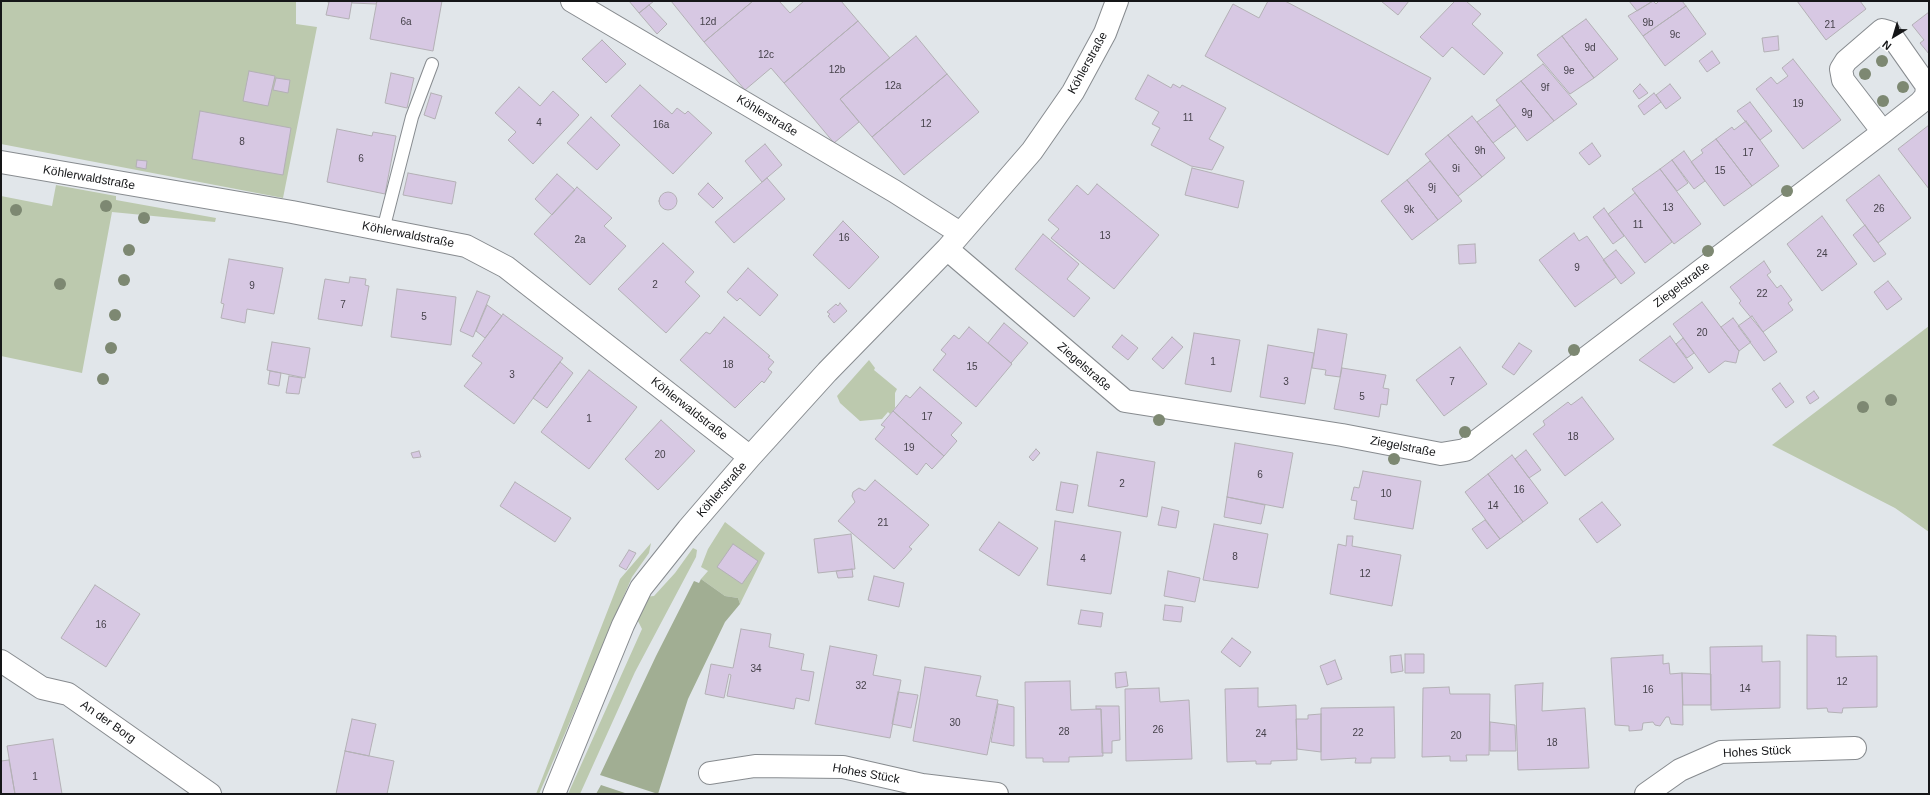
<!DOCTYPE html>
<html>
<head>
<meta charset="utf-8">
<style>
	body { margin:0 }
	#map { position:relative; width:1930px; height:795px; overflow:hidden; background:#e1e6ea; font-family:Helvetica,sans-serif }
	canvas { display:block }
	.frame { position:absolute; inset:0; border:2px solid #151618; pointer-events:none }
	.north { position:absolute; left:1874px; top:16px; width:40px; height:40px; -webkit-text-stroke:3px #fff; paint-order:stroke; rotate:218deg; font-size:11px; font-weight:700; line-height:16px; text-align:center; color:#151618 }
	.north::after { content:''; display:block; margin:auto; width:14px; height:18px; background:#151618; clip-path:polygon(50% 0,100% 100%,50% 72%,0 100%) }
</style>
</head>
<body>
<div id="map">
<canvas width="1930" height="795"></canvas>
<div class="frame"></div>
<div class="north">N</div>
</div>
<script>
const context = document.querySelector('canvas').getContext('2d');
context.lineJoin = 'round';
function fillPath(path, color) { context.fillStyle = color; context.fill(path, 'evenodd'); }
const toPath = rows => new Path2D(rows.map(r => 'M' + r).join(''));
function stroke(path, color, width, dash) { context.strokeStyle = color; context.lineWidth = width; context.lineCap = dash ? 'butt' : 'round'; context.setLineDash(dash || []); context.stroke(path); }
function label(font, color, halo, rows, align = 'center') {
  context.font = font + ' Helvetica,sans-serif'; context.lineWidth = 3.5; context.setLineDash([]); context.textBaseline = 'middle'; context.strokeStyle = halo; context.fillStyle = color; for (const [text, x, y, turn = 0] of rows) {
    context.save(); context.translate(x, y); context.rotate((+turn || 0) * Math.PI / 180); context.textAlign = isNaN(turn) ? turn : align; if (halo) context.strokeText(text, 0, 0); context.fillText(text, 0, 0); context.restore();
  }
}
fillPath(toPath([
	[1,1,296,1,296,24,317,27,283,198,1,144],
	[56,185,116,196,116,200,216,218,215,222,112,212,82,373,1,356,1,196,52,206],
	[1929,326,1929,532,1895,508,1772,445],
	[869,360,875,368,874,370,897,389,895,393,895,408,890,414,888,412,882,419,860,421,840,403,837,396],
	[725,522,765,553,740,604,738,598,725,596,701,579,708,571,701,567,708,549],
	[651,543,649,553,632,577,539,794,536,794,620,579],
	[693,548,697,550,696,557,635,672,580,794,568,794,642,629,635,615,645,597,654,596,675,573]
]), '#bcc9ae');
fillPath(toPath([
	[701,579,725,596,738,598,740,604,725,622,688,699,658,794,600,775,656,656,694,581,699,583],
	[601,785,628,794,596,794]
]), '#a1ae93');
const building = toPath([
	[324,1,352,1,349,19,326,15,329,2,324,1],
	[352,1,377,1,376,4,352,3,352,1],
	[377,1,442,1,433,51,370,39,377,1],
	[629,1,654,1,639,13,629,1],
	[671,1,753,1,704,42,671,1],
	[753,1,779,1,790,13,804,1,841,1,858,21,784,83,771,68,745,90,704,42,753,1],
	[1268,1,1285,1,1431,78,1388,155,1205,56,1233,4,1259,18,1268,1],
	[1381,1,1409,1,1398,15,1381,1],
	[1455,1,1466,1,1481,14,1472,24,1503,53,1484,75,1452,47,1443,57,1420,37,1455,1],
	[1629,1,1653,1,1637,11,1629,1],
	[1653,1,1656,4,1659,1,1682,1,1686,6,1643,36,1628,16,1653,1],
	[1797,1,1860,1,1866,9,1826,40,1797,1],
	[649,5,667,24,657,34,639,13,649,5],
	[1686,6,1706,34,1665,66,1643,36,1686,6],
	[1929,12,1929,54,1920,43,1924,40,1912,25,1929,12],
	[1586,19,1618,59,1594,78,1562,36,1586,19],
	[858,21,890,58,840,99,859,122,834,143,784,83,858,21],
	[916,36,947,74,872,137,840,99,916,36],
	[1562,36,1594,78,1570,94,1537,55,1562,36],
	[1778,36,1779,50,1764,52,1762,38,1778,36],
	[602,40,626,64,606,83,582,59,602,40],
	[1712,51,1720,63,1707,72,1699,61,1712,51],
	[1793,59,1841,120,1803,149,1756,89,1771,77,1777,84,1788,76,1782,68,1793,59],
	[1543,64,1577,104,1554,121,1521,81,1543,64],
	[249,71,275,76,268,106,243,101,249,71],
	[391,73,414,78,407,108,385,103,391,73],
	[947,74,979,112,904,175,872,137,947,74],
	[1148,75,1171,88,1173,84,1180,88,1182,85,1226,108,1209,139,1224,147,1212,170,1191,166,1151,145,1160,128,1152,124,1159,112,1135,99,1148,75],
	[276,78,290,80,288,93,273,90,276,78],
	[1521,81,1554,121,1527,141,1496,100,1521,81],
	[1640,84,1648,93,1639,99,1633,91,1640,84],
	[1670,84,1681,98,1666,109,1656,95,1670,84],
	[640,85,672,114,677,108,685,114,688,111,712,133,673,174,611,116,640,85],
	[519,87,540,106,553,91,579,115,533,164,508,140,516,132,495,113,519,87],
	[431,93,442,96,435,119,424,115,431,93],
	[1654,93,1661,102,1644,115,1638,106,1654,93],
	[1750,102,1772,131,1760,140,1737,111,1750,102],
	[1500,105,1516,126,1493,143,1477,122,1500,105],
	[200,111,291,128,283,175,192,159,200,111],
	[1472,116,1505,158,1482,177,1448,135,1472,116],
	[591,117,620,145,597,170,567,143,591,117],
	[1746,121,1779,166,1752,186,1716,139,1732,127,1734,130,1746,121],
	[1929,125,1929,189,1898,149,1929,125],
	[337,129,372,136,373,132,396,136,385,194,327,182,337,129],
	[1448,135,1482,177,1458,196,1425,154,1448,135],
	[1716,139,1752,186,1724,206,1691,162,1703,153,1701,150,1716,139],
	[1592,143,1601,156,1589,165,1579,153,1592,143],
	[765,144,782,165,762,182,745,161,765,144],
	[1684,151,1705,181,1694,189,1672,160,1684,151],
	[137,160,147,161,146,169,136,167,137,160],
	[1672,160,1688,183,1677,191,1660,169,1672,160],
	[1430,161,1462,201,1438,220,1407,180,1430,161],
	[1192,168,1244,181,1238,208,1185,195,1192,168],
	[1660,169,1701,224,1674,244,1632,189,1660,169],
	[408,173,456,182,452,204,403,195,408,173],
	[557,174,575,190,552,215,535,199,557,174],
	[1879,175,1911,218,1878,243,1846,200,1879,175],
	[767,178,785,199,734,243,715,222,767,178],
	[1407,180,1438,220,1412,240,1381,201,1407,180],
	[708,183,723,198,713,208,698,194,708,183],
	[1097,184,1159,235,1114,289,1051,238,1059,229,1048,220,1077,185,1088,195,1097,184],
	[577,187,612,218,604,226,626,246,590,285,534,234,577,187],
	'659 201a9 9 0 1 1 18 0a9 9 0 1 1-18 0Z',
	[1635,193,1672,242,1645,263,1608,214,1635,193],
	[1604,208,1624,236,1613,244,1593,217,1604,208],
	[1822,216,1857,264,1822,291,1787,244,1822,216],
	[843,221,879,257,849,289,813,255,843,221],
	[1865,225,1886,254,1874,262,1853,235,1865,225],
	[1574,233,1579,241,1587,236,1616,277,1575,307,1539,260,1574,233],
	[1043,234,1079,264,1067,279,1090,298,1074,317,1015,269,1043,234],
	[663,243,694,272,685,282,700,296,666,333,618,289,663,243],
	[1475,244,1476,263,1459,264,1458,245,1475,244],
	[1616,250,1635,273,1621,284,1603,260,1616,250],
	[229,259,283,268,274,314,247,309,245,323,221,318,224,304,221,303,229,259],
	[1764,261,1771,272,1767,275,1777,288,1781,285,1792,300,1788,303,1793,310,1763,332,1739,303,1741,301,1730,287,1764,261],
	[748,268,778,295,760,316,740,298,737,301,727,292,748,268],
	[350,277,366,279,365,285,369,286,362,326,318,319,325,279,349,283,350,277],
	[1888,281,1902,299,1887,310,1874,292,1888,281],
	[397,289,456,297,451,345,391,337,397,289],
	[477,291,490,296,473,337,460,331,477,291],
	[1702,302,1739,351,1736,363,1725,361,1709,373,1673,324,1702,302],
	[840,303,847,311,834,323,828,316,830,314,827,312,836,304,838,306,840,303],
	[487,305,502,316,485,338,476,331,487,305],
	[503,314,563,358,514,424,464,386,482,363,472,356,503,314],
	[1752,316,1777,352,1764,361,1738,326,1752,316],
	[724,317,770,356,768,357,774,362,768,369,772,372,764,383,762,381,735,408,680,360,706,332,710,334,724,317],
	[1733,318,1751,342,1739,351,1721,327,1733,318],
	[1004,323,1028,343,1011,363,988,343,1004,323],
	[969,327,1012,364,976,407,933,370,946,354,941,350,954,335,959,339,969,327],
	[1318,329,1347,334,1340,377,1325,375,1326,370,1312,368,1318,329],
	[1194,333,1240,340,1231,392,1185,384,1194,333],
	[1122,335,1138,348,1128,360,1112,347,1122,335],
	[1670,336,1693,368,1674,383,1639,360,1670,336],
	[1172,337,1183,347,1163,369,1152,359,1172,337],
	[1683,338,1694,353,1687,358,1676,344,1683,338],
	[272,342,310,348,305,378,267,370,272,342],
	[1519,343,1532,351,1514,375,1502,367,1519,343],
	[1268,345,1314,353,1305,404,1260,397,1268,345],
	[1460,347,1487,384,1444,416,1416,380,1460,347],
	[560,362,573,373,547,408,533,398,560,362],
	[1342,368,1386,375,1383,388,1389,389,1387,405,1381,404,1379,417,1334,409,1342,368],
	[589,370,637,407,589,469,541,432,589,370],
	[270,371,281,373,279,386,268,384,270,371],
	[289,376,302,378,299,394,286,393,289,376],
	[1780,383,1794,402,1786,408,1772,389,1780,383],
	[920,387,962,423,951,435,957,441,944,456,893,411,906,395,910,398,920,387],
	[1814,391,1819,398,1810,404,1806,397,1814,391],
	[1582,397,1614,439,1565,476,1533,434,1545,425,1543,421,1568,402,1571,405,1582,397],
	[893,411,944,456,932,469,926,463,917,475,875,439,885,427,881,425,893,411],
	[661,420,695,451,658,490,625,459,661,420],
	[1235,443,1293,453,1283,508,1227,497,1235,443],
	[1036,449,1040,453,1033,461,1029,457,1036,449],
	[1526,450,1541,470,1529,478,1515,459,1526,450],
	[419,451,421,457,413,458,411,453,419,451],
	[1097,452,1155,462,1147,517,1088,506,1097,452],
	[1512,455,1548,503,1523,522,1488,474,1512,455],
	[1363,471,1421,481,1413,529,1354,519,1357,501,1351,500,1354,487,1359,488,1363,471],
	[1488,474,1523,522,1500,539,1465,492,1488,474],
	[875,480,929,525,909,547,912,549,894,569,838,521,855,502,852,496,853,492,859,488,865,491,875,480],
	[515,482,571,518,555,542,500,506,515,482],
	[1061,482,1078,485,1073,513,1056,510,1061,482],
	[1227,497,1265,505,1261,524,1224,517,1227,497],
	[1602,502,1621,525,1597,543,1579,519,1602,502],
	[1162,507,1179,511,1176,528,1158,525,1162,507],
	[1485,520,1500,539,1487,549,1472,529,1485,520],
	[1055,521,1121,532,1111,594,1047,585,1055,521],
	[999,522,1038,548,1019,576,979,550,999,522],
	[1214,524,1268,534,1258,588,1203,580,1214,524],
	[851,534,855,569,818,573,814,539,851,534],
	[1347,536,1353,536,1352,546,1401,555,1392,606,1330,594,1338,544,1346,546,1347,536],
	[733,544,758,561,742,584,717,567,733,544],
	[629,550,636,553,626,570,619,566,629,550],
	[852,569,853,577,838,578,836,571,852,569],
	[1168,571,1200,578,1195,602,1164,596,1168,571],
	[874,576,904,583,899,607,868,600,874,576],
	[95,585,140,614,106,667,61,638,95,585],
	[1165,605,1183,607,1181,622,1163,620,1165,605],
	[1081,610,1103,613,1101,627,1078,624,1081,610],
	[741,629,771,634,769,647,804,654,801,670,814,672,809,701,796,698,794,709,727,696,731,675,729,674,724,698,705,694,711,664,733,668,741,629],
	[1807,635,1836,636,1836,657,1877,656,1877,707,1843,708,1842,713,1828,712,1827,708,1807,709,1807,635],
	[1232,638,1251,652,1240,667,1221,652,1232,638],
	[830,646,877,655,873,675,901,680,890,738,815,724,830,646],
	[1762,646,1762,662,1780,661,1780,708,1711,710,1710,647,1762,646],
	[1405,654,1424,654,1424,673,1405,673,1405,654],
	[1401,655,1403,671,1391,673,1390,656,1401,655],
	[1663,655,1663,664,1669,663,1670,674,1682,673,1683,725,1671,724,1669,717,1666,717,1660,726,1655,725,1653,722,1643,723,1642,730,1629,731,1629,726,1615,725,1611,658,1663,655],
	[1335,660,1342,679,1327,685,1320,666,1335,660],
	[925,667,981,676,976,696,998,700,987,755,913,741,925,667],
	[1126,672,1128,686,1116,688,1115,673,1126,672],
	[1682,673,1711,674,1711,705,1683,705,1682,673],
	[1070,681,1071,710,1101,709,1103,756,1069,757,1069,762,1043,762,1043,758,1026,758,1025,682,1070,681],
	[1543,683,1542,711,1585,708,1589,768,1518,770,1515,685,1543,683],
	[1449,687,1450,694,1490,694,1489,755,1466,755,1467,761,1450,761,1450,756,1422,757,1423,688,1449,687],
	[1159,688,1160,702,1189,700,1192,759,1126,761,1125,689,1159,688],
	[1258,688,1258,707,1296,705,1297,760,1271,761,1271,764,1256,764,1256,761,1227,762,1225,689,1258,688],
	[898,692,918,695,911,728,892,724,898,692],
	[998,704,1014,707,1014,746,991,742,998,704],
	[1096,706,1119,706,1120,740,1112,741,1112,753,1102,753,1101,709,1096,709,1096,706],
	[1394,707,1395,758,1371,758,1371,763,1355,763,1356,758,1321,760,1321,708,1394,707],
	[1321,714,1321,752,1297,749,1296,719,1308,719,1308,715,1321,714],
	[352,719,376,724,369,756,345,751,352,719],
	[1490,722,1515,725,1516,751,1490,751,1490,722],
	[53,739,62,794,15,794,7,746,53,739],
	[345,751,394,761,387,794,336,794,345,751],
	[9,760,15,794,1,794,1,761,9,760]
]);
fillPath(building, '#d7c8e3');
stroke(building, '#b3b0b5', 1);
const service = toPath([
	[383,230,412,117,432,64]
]);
const minor = toPath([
	[572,1,894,191,960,233],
	[1,162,292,212,466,246,506,267,750,457],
	[947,249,1125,401,1342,435,1441,454,1465,450,1883,132,1920,103,1926,96,1927,86,1889,32,1882,30,1846,61,1841,69,1843,80,1883,132],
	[1,661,42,688,68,694,210,794],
	[710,773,755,766,843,767,922,785,997,794],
	[554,794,623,625,641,588,688,529,750,457,827,372,947,249,1032,151,1073,92,1105,33,1117,1],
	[1646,794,1680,770,1721,752,1855,748]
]);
stroke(service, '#878b8f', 14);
stroke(minor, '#878b8f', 24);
stroke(service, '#fff', 12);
stroke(minor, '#fff', 22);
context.fillStyle = '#7d8872';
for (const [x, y] of [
	[1882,61],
	[1865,74],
	[1903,87],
	[1883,101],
	[1787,191],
	[106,206],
	[16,210],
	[144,218],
	[129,250],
	[1708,251],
	[124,280],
	[60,284],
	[115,315],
	[111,348],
	[1574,350],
	[103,379],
	[1891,400],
	[1863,407],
	[1159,420],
	[1465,432],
	[1394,459]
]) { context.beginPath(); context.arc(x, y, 6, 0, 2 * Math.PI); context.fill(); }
label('10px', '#46424b', null, [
	["6a",406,22],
	["12d",708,22],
	["9b",1648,23],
	["21",1830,25],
	["9c",1675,35],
	["9d",1590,48],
	["12c",766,55],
	["12b",837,70],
	["9e",1569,71],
	["12a",893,86],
	["9f",1545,88],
	["19",1798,104],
	["9g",1527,113],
	["11",1188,118],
	["4",539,123],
	["12",926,124],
	["16a",661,125],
	["8",242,142],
	["9h",1480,151],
	["17",1748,153],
	["6",361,159],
	["9i",1456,169],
	["15",1720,171],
	["9j",1432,188],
	["13",1668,208],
	["26",1879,209],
	["9k",1409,210],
	["11",1638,225],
	["13",1105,236],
	["16",844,238],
	["2a",580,240],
	["24",1822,254],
	["9",1577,268],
	["2",655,285],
	["9",252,286],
	["22",1762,294],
	["7",343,305],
	["5",424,317],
	["20",1702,333],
	["1",1213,362],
	["18",728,365],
	["15",972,367],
	["3",512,375],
	["3",1286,382],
	["7",1452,382],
	["5",1362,397],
	["17",927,417],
	["1",589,419],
	["18",1573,437],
	["19",909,448],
	["20",660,455],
	["6",1260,475],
	["2",1122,484],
	["16",1519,490],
	["10",1386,494],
	["14",1493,506],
	["21",883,523],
	["8",1235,557],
	["4",1083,559],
	["12",1365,574],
	["16",101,625],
	["34",756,669],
	["12",1842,682],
	["32",861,686],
	["14",1745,689],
	["16",1648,690],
	["30",955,723],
	["26",1158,730],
	["28",1064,732],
	["22",1358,733],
	["24",1261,734],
	["20",1456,736],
	["18",1552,743],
	["1",35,777]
]);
label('12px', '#151618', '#fff', [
	["Köhlerstraße",1088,63,-61],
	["Köhlerstraße",767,116,31],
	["Köhlerwaldstraße",89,178,10],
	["Köhlerwaldstraße",408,235,11],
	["Ziegelstraße",1682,285,-37],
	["Ziegelstraße",1084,367,41],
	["Köhlerwaldstraße",689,409,38],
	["Ziegelstraße",1403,447,11],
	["Köhlerstraße",722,490,-49],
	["An der Borg",108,722,35],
	["Hohes Stück",1757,752,-3],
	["Hohes Stück",866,774,10]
]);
</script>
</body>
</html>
